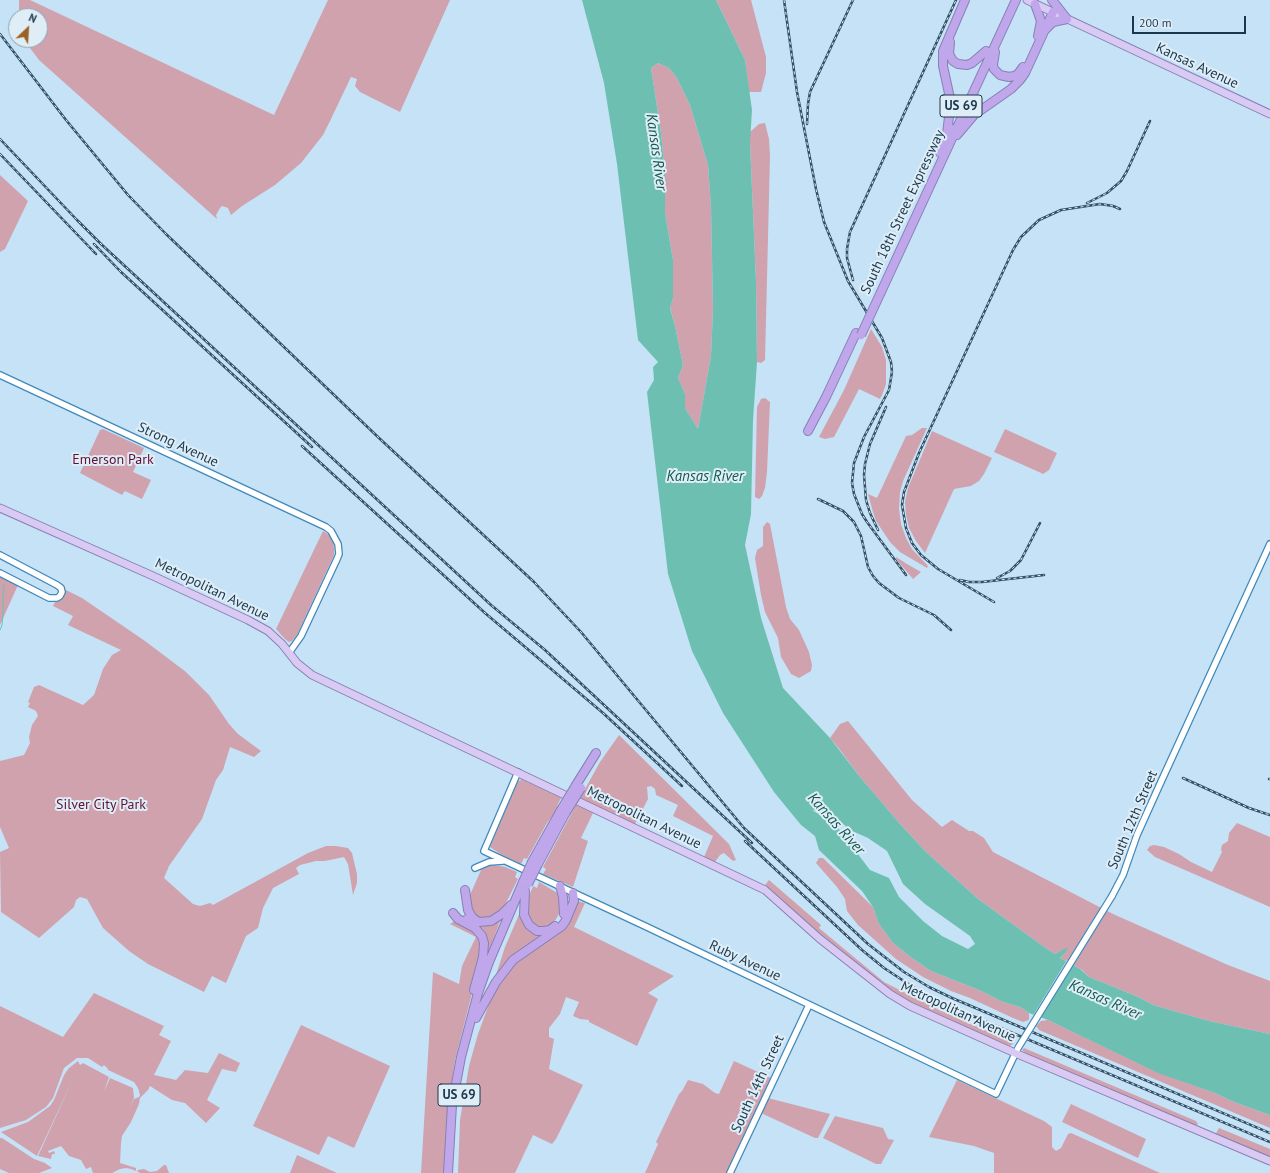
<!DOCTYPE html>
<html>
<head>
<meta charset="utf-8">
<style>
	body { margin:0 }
	#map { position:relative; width:1270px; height:1173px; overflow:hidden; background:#c6e2f7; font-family:"PT Sans",sans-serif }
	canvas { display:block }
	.north { position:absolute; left:8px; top:8px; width:40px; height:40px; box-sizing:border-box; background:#dfedf7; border:1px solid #90a5b3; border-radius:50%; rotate:25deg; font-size:11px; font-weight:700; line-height:16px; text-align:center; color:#1a384d }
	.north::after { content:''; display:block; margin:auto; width:14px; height:18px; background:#9d6024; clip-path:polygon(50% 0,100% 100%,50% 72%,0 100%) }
	.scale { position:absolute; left:1132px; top:16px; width:114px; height:18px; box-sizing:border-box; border:2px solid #1a384d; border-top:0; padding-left:5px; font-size:12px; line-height:14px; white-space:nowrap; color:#1a384d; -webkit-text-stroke:3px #dfedf7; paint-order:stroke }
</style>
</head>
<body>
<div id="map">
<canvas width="1270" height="1173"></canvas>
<div class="north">N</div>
<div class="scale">200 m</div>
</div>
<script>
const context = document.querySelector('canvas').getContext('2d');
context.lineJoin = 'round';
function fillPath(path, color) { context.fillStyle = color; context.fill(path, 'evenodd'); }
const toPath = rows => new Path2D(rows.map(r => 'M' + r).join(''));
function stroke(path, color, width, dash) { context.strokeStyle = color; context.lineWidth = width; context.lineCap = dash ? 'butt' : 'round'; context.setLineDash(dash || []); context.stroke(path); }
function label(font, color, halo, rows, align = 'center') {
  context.font = font + ' "PT Sans",sans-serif'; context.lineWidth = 4; context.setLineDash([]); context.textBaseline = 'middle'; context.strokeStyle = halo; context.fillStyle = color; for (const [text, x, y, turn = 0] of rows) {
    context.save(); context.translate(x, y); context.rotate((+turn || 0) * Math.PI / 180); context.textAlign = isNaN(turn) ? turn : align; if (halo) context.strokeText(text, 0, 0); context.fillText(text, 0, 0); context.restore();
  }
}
fillPath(toPath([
	[19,0,30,0,274,115,328,0,450,0,400,112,360,92,355,86,357,79,351,77,330,121,323,135,301,163,275,185,242,206,231,215,228,208,222,206,220,208,216,215,217,219,39,60,24,40,40,40,40,16,19,16],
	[716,0,751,0,766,57,766,73,761,92,749,92,745,60],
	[658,63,669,68,677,78,690,105,708,165,711,206,713,309,711,356,698,429,685,408,685,394,678,378,683,365,675,326,670,307,673,298,673,260,665,213,665,175,661,133,651,68],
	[765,123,769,139,770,156,765,360,761,363,757,362,756,281,750,143,750,132,759,124],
	[0,175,28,201,5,249,0,252],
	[871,329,882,347,886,360,886,384,882,395,880,399,859,389,834,437,825,439,819,437,844,390],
	[765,398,770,402,767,472,765,488,762,496,759,499,755,497,757,407,761,399],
	[922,428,927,428,903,481,900,492,899,509,901,524,906,538,912,549,928,566,927,568,900,552,890,542,876,521,873,512,868,494,877,498,906,436,912,435],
	[103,429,144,448,133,472,151,480,142,499,125,491,122,495,80,473,100,430],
	[1005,429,1057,453,1049,470,1043,474,1039,472,994,452],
	[932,431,992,458,984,474,979,481,971,486,954,489,925,553,916,541,909,528,906,515,905,502,908,488],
	[767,522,770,524,786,607,790,619,799,630,809,652,812,665,811,671,799,678,791,674,781,657,778,638,765,612,761,595,755,558,757,550,763,546,763,527],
	[323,531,329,535,333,540,334,548,334,555,297,635,292,641,289,642,285,639,276,629],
	[896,557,907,564,921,572,913,579,896,559],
	[0,577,18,585,0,625],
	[64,589,82,598,145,641,186,672,209,695,229,724,238,734,261,751,254,757,230,747,223,770,216,780,202,819,169,866,164,878,193,904,200,906,210,903,213,905,308,853,326,846,336,846,348,848,352,853,357,874,357,883,353,895,348,864,344,857,325,861,316,861,300,865,296,868,299,874,273,888,263,908,258,928,246,936,226,983,212,976,204,992,148,964,129,951,103,928,87,899,80,897,76,900,74,907,39,938,1,912,0,852,9,848,0,827,0,761,24,755,30,743,29,737,32,725,38,716,36,711,28,707,30,703,28,702,34,687,39,685,83,705,94,695,103,669,112,655,121,650,68,625,73,616,53,606,56,600,62,599,65,593],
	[848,721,912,800,942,827,952,820,969,831,973,831,984,838,993,852,1113,914,1228,965,1270,981,1270,1034,1209,1021,1153,1005,1136,996,1089,977,1082,970,1060,958,1065,953,1061,951,1055,954,1047,949,978,899,925,851,900,824,860,777,840,750,830,738,840,724],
	[619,735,729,844,736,860,733,861,724,853,720,855,715,862,704,857,713,836,673,816,678,805,656,795,655,789,651,786,647,787,648,799,635,824,580,798,600,762],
	[521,779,561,798,557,806,559,807,547,823,527,859,524,858,521,864,502,855,490,847,518,780,520,781],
	[576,805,593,813,581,838,588,841,573,887,543,874,546,869,543,867],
	[1237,823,1270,837,1270,907,1155,857,1147,850,1150,846,1154,845,1164,847,1179,854,1191,862,1212,872,1222,852,1221,850,1222,845,1228,841,1229,833],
	[819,858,823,858,873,907,879,924,893,943,912,958,931,971,979,990,1003,1002,1020,1007,1029,1013,1029,1020,1023,1022,1013,1018,970,998,951,991,923,977,896,959,858,925,847,911,845,899,837,887,816,863],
	[489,864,505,867,517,872,515,877,518,879,505,905,502,910,491,917,483,918,477,916,473,912,470,901,470,895,481,870,485,866],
	[769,880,821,925,819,928,884,982,937,1009,1014,1043,1010,1046,996,1041,914,1005,893,993,851,961,770,890,765,885],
	[539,882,559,894,561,910,555,921,547,928,541,929,531,923,527,914,529,896,533,886,537,888],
	[577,901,585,903,574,927,674,976,648,993,658,999,637,1046,589,1022,589,1020,580,1019,573,1016,579,1002,566,997,560,1014,549,1028,549,1037,554,1039,549,1069,583,1085,556,1139,552,1144,533,1135,515,1173,458,1173,460,1120,469,1066,478,1034,492,996,511,966,561,931],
	[521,910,523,919,547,933,495,978,505,947],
	[501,918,485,962,485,954,474,923],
	[456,920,475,931,482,944,482,954,455,1060,450,1093,446,1137,444,1173,421,1173,433,972,459,984,462,966,476,937,450,924],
	[94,993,164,1026,159,1035,171,1041,154,1075,176,1080,185,1070,208,1073,219,1053,240,1063,236,1072,222,1069,207,1100,220,1108,206,1123,185,1103,172,1100,150,1086,148,1090,140,1098,139,1104,131,1122,122,1136,121,1143,120,1163,136,1168,136,1171,131,1169,126,1168,120,1169,112,1173,93,1173,91,1167,86,1169,81,1160,69,1156,61,1146,48,1151,49,1153,54,1151,55,1154,52,1154,51,1159,38,1156,74,1077,37,1156,1,1132,28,1122,50,1106,54,1100,64,1075,69,1068,78,1061,80,1065,83,1063,109,1077,104,1092,110,1078,133,1088,134,1098,129,1110,134,1099,139,1097,140,1095,138,1088,134,1082,108,1070,108,1069,104,1065,102,1067,88,1058,77,1058,64,1068,53,1098,46,1107,26,1120,0,1128,0,1006,63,1037],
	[1048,1020,1157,1072,1215,1093,1234,1102,1270,1115,1270,1128,1039,1030,1036,1026,1041,1021],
	[301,1025,390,1066,354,1148,328,1136,319,1155,253,1126],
	[1024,1048,1196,1121,1198,1124,1195,1126,1026,1054,1022,1050],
	[734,1061,771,1078,727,1173,645,1173,658,1144,656,1142,679,1094,682,1091,688,1080,703,1084,715,1093,719,1094],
	[957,1080,1044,1121,1052,1127,1052,1147,1056,1151,1061,1148,1068,1134,1071,1133,1160,1173,994,1173,994,1153,974,1146,929,1137],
	[768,1098,830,1114,818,1138,815,1138,761,1113],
	[1071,1104,1146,1139,1138,1158,1062,1122],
	[835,1116,883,1128,888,1139,894,1140,881,1164,876,1164,823,1138],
	[1219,1128,1270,1149,1270,1158,1215,1135],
	[0,1138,2,1138,34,1159,45,1163,52,1168,39,1173,9,1173,0,1169],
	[297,1155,337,1173,290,1173],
	[164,1165,166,1165,169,1173,140,1173,137,1171,138,1170,144,1169,150,1172,157,1171]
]), '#cfa2ae');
fillPath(toPath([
	[582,0,716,0,745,60,752,110,750,143,756,281,757,362,753,420,751,514,745,545,761,618,783,688,830,738,860,777,900,824,925,851,978,899,1047,949,1055,954,1068,947,1065,953,1060,958,1080,969,1089,977,1136,996,1153,1005,1209,1021,1270,1034,1270,1115,1234,1102,1215,1093,1158,1073,1048,1020,1029,1013,1020,1007,1003,1002,979,990,931,971,912,958,893,943,879,924,873,907,862,891,819,850,815,836,801,825,774,792,723,713,692,651,668,574,647,392,654,380,653,367,658,362,638,340,617,164,604,83],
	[658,63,669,68,677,78,690,105,708,165,711,206,713,309,711,356,698,429,685,408,685,394,678,378,683,365,675,326,670,308,673,298,673,260,665,213,665,175,661,133,651,68],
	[822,805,850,830,868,838,887,851,903,884,925,904,970,936,975,944,968,949,942,936,923,921,899,897,889,878,870,870,835,824,812,810,825,812]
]), '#6dc0b1');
fillPath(toPath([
	[1067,960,1073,963,1039,1019,1032,1017]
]), '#c6e2f7');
stroke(toPath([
	[0,630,2,625,3,613,3,597,4,585]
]), '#6dc0b1', 1);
const minor = toPath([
	[0,375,326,527,331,531,338,544,339,554,337,559,301,636,289,653],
	[0,555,57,585,61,588,62,592,60,596,57,598,49,598,0,573],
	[518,772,484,851,647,927,996,1094,1017,1050],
	[475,868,489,862,503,861],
	[1112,896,1123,875,1137,835,1160,784,1270,544],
	[730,1173,809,1005]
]);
const major = toPath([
	[1027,0,1270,114],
	[0,508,153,576,248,620,268,631,282,644,297,663,312,675,765,890,820,939,890,994,910,1006,1015,1053,1270,1161]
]);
const highway = toPath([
	[1035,4,1041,21,1038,36],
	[1046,29,1053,22,1067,19,1052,0],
	[950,42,949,54,953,61,958,64,967,65,972,63,986,51],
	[995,52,993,65,994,69,1000,75,1009,77,1014,76,1018,74,1023,67],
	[947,134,950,108,950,98,943,66,943,51,965,0],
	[957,135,974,115,1011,89,1020,80,1025,73,1053,12],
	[939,152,950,128],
	[881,292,1016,0],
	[808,431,826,397,856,333],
	[576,785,596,753],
	[532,862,561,810],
	[538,864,566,812],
	[560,886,563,897,564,914],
	[465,890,468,910,472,917,477,921],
	[525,891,524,915,529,925,537,931,543,931,550,930,555,926],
	[453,913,458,919,475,928,482,936,484,943,483,957,474,990],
	[467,919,478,922,491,921,502,914,511,905],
	[476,1018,496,982,513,960,562,926,566,920,574,901,573,893],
	[448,1173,452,1105,461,1057,478,993,489,962,523,882]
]);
stroke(minor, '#4089b9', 8);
stroke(major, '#8680b4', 9);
stroke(highway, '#8680b4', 10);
stroke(minor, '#fff', 5.5);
stroke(major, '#d9caf3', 7);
stroke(highway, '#c0a7eb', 8);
const rail = toPath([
	[784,0,797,92,816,189,824,222,848,281,882,338,891,362,892,372,889,390,864,437,854,463,852,483,854,494,862,514,867,522,906,575],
	[0,34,66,120,128,195,166,234,379,438,534,582,581,632,744,828,868,944,904,972,929,987,952,998,1270,1133],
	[807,124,808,104,810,92,853,0],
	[0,139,77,220,101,244,491,605,545,650,752,843],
	[0,154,96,254],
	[1087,203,1107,193,1121,181,1127,171,1150,121],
	[94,244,121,272,312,447],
	[853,280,847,258,847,249,850,232,956,0],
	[302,446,485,613,603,713,682,786],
	[818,499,843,511,854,522,861,536,868,567,873,576,879,583,899,598,934,615,951,630],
	[878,530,870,513,866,500,864,475,865,464,870,444,886,407],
	[997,578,1010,571,1021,560,1040,523],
	[960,580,969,582,982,582,1044,575],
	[994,602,938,569,921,555,912,543,906,528,902,505,904,492,919,453,1013,250,1021,237,1039,220,1061,210,1100,204,1113,206,1120,209],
	[1183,778,1249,808,1270,815],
	[1269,779,1270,779],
	[745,841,862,950,884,968,913,987,949,1006,1270,1142]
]);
stroke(rail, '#325065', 2.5);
stroke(rail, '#dfedf7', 1, [3]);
const minorBridge = toPath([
	[1018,1048,1112,896]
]);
const highwayBridge = toPath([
	[861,335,881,292],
	[561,810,576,785],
	[566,812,581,788],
	[523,882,532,862],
	[528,884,538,864]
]);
stroke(minorBridge, '#4089b9', 8, []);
stroke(highwayBridge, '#8680b4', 10, []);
stroke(minorBridge, '#fff', 5.5);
stroke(highwayBridge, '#c0a7eb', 8);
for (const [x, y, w] of [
	[961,106,42],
	[459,1095,42]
]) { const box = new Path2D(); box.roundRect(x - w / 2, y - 11, w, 22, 3); context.fillStyle = '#dfedf7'; context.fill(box); stroke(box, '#1a384d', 1); }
label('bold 13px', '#1a384d', null, [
	["US 69",961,106],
	["US 69",459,1095]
]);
label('14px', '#1a384d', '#dfedf7', [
	["Kansas Avenue",1197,66,25],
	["South 18th Street Expressway",903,212,-65],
	["Strong Avenue",178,445,25],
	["Metropolitan Avenue",212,590,26],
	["Metropolitan Avenue",644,818,26],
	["South 12th Street",1133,820,-67],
	["Ruby Avenue",745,961,25],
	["Metropolitan Avenue",958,1012,25],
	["South 14th Street",758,1084,-65]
]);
label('14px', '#611133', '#dfedf7', [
	["Emerson Park",113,460],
	["Silver City Park",101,805]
]);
label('italic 15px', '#12594f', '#dfedf7', [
	["Kansas River",656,152,82],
	["Kansas River",705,477],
	["Kansas River",836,824,48],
	["Kansas River",1105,1000,24]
]);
</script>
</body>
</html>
